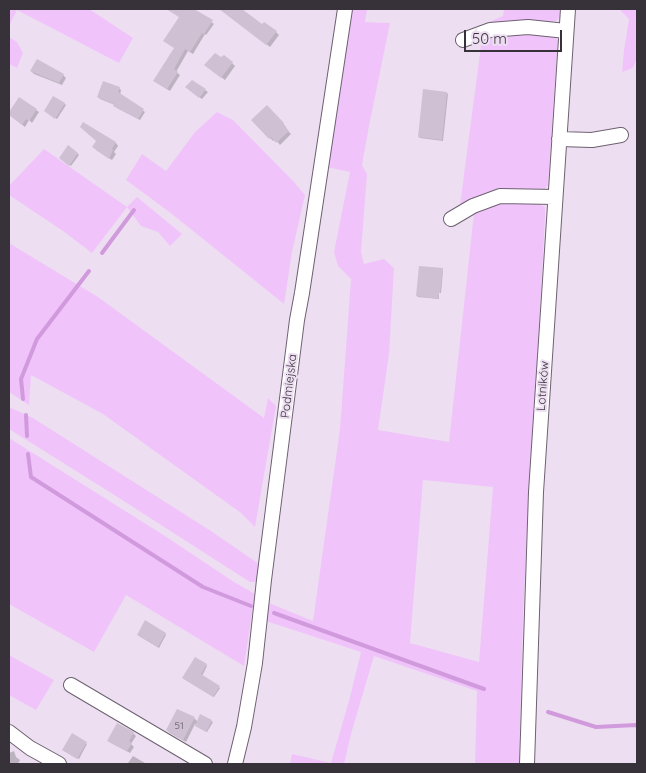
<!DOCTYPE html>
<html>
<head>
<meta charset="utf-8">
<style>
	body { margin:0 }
	#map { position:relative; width:646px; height:773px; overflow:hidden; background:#eddff1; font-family:Quicksand,sans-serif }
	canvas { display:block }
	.frame { position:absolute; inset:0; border:10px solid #373239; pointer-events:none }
	.scale { position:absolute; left:464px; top:30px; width:98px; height:22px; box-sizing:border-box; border:2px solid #373239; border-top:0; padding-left:6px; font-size:15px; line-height:18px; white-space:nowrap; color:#373239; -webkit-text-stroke:4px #eddff1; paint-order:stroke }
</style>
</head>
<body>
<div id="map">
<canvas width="646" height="773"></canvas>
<div class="frame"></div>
<div class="scale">50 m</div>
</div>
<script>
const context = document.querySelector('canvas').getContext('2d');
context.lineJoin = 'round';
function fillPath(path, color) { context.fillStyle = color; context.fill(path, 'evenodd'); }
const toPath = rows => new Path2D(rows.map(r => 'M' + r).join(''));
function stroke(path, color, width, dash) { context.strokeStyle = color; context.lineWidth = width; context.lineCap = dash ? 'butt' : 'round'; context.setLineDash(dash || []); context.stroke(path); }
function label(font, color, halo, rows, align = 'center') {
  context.font = font + ' Quicksand,sans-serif'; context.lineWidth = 4; context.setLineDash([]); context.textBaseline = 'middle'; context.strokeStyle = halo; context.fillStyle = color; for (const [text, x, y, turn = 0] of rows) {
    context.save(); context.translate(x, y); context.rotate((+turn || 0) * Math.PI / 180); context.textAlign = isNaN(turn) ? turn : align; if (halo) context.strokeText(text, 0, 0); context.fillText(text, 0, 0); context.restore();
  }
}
fillPath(toPath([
	[9,9,89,9,133,38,119,63,17,10,9,26],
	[349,9,367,9,365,22,390,23,369,126,362,165,367,174,361,252,364,264,384,259,394,268,389,354,378,430,449,442,474,213,495,204,516,201,535,202,545,207,545,218,536,383,529,486,523,617,519,764,475,764,477,691,374,656,351,734,344,764,290,764,292,754,331,763,350,697,361,652,266,621,269,603,313,621,340,429,351,279,338,266,334,252,350,172,326,167],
	[423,480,493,487,479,662,410,643],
	[504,9,560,9,560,17,556,21,547,22,515,20,488,25,487,23,503,16],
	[619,9,637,9,637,58,633,68,622,72,624,50,629,19],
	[542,33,553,36,558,40,548,185,543,191,462,207,460,205,482,38,513,34],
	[9,37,17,42,23,53,17,68,9,64],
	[217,112,233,120,294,182,305,195,292,252,284,304,172,214,126,180,142,154,166,171,195,132],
	[44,149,127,207,137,197,182,234,170,246,158,232,141,226,127,207,92,253,63,231,9,195,9,186],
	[9,243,98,297,264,418,268,398,276,406,255,527,241,513,103,414,31,375,29,405,9,392],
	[9,407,33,418,211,531,259,564,258,580,255,582,250,582,108,491,9,429],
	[9,438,165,536,234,582,255,594,244,666,126,595,94,652,9,604],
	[9,655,54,680,36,710,9,695]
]), '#f0c4fa');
fillPath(toPath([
	[175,9,193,9,214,24,206,35,205,34,193,54,188,51,176,72,180,75,170,91,157,83,175,48,165,41,180,18,173,12],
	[230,9,239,9,262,26,276,32,279,35,270,47,230,16,227,13],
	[232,63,235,66,225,80,209,68],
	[31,71,63,75,66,78,62,85,34,74],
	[192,81,208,92,202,99,190,90],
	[119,88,121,90,120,95,145,112,140,120,117,108,115,105,100,99,98,97],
	[447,93,448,94,443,141,420,138,419,137],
	[54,97,66,105,57,119,47,112],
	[19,99,39,112,32,123,29,120,25,127,9,114],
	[267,106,286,127,285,128,291,134,280,145,275,139,273,141,253,120],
	[83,124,116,143,118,146,114,152,116,154,112,160,96,150,98,141],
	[69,147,79,155,71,166,61,158],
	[442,270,443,271,441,293,439,293,439,299,418,297,417,296],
	[165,634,166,635,159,648,139,636],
	[206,665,207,666,202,676,220,688,214,697,184,679],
	[201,716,213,722,207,732,195,724,186,742,170,733,167,730,194,718,198,722],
	[133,733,136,736,131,744,134,747,130,753,111,743,108,740],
	[73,735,87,744,79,759,64,751],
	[14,751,16,757,20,760,18,764,9,764,9,753],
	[133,756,145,763,146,764,129,764,128,763]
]), '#0003');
stroke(toPath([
	[102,253,134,210],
	[23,399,21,379,37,339,89,271],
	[26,415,27,436],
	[28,454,31,477,203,587,251,606],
	[274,613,484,689],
	[548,712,596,727,636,725,637,726]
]), '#d09add', 4);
fillPath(toPath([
	[166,9,194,9,213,20,204,34,202,33,190,52,185,49,174,69,178,72,167,89,153,81,174,48,163,41,179,17],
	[219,9,242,9,262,24,264,22,277,31,266,45],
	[215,53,221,57,224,55,233,62,221,78,204,65],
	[37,59,64,74,59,83,30,71],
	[192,80,206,89,199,98,185,87],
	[103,81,120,87,118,92,144,109,138,119,113,106,114,104,97,97],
	[423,89,447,92,442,140,418,137],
	[53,96,65,103,55,119,44,111],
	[19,97,37,109,29,121,26,119,22,125,9,115,9,112],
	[267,105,284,123,283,124,289,131,276,143,271,137,269,139,251,120],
	[83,122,116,142,112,149,113,150,109,159,92,147,96,141,80,127],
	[68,145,78,153,69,166,59,158],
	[419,266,443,268,440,293,439,293,438,299,416,296],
	[145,620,166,633,158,647,137,635],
	[195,657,207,664,201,674,220,686,213,697,182,678],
	[177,709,195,717,183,740,166,730],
	[200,714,212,720,206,732,195,726],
	[117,723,134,732,129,741,132,743,127,751,107,741],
	[72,733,87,742,77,759,62,750]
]), '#cfc1d3');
const minor = toPath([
	[463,40,490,30,528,27,566,31],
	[559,139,592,140,621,135],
	[451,219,473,206,500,196,555,197],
	[71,685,205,764],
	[9,732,30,748,59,764],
	[235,764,244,727,255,663,264,580,297,320,302,293,345,9],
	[527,764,536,492,568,9]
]);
stroke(minor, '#6d6170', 16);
stroke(minor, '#fff', 14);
label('10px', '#5d5660', null, [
	["51",179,726]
]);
label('12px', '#373239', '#eddff1', [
	["Podmiejska",289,386,-83],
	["Lotników",543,386,-86]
]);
</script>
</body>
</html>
